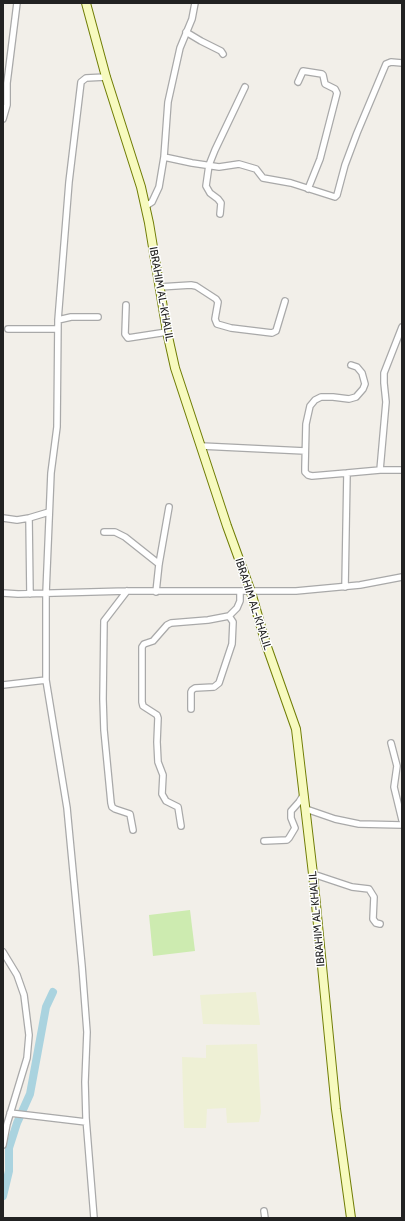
<!DOCTYPE html>
<html>
<head>
<meta charset="utf-8">
<style>
	body { margin:0 }
	#map { position:relative; width:405px; height:1221px; overflow:hidden; background:#f2efe9; font-family:Cabin,sans-serif }
	canvas { display:block }
	.frame { position:absolute; inset:0; border:4px solid #222; pointer-events:none }
</style>
</head>
<body>
<div id="map">
<canvas width="405" height="1221"></canvas>
<div class="frame"></div>
</div>
<script>
const context = document.querySelector('canvas').getContext('2d');
context.lineJoin = 'round';
function fillPath(path, color) { context.fillStyle = color; context.fill(path, 'evenodd'); }
const toPath = rows => new Path2D(rows.map(r => 'M' + r).join(''));
function stroke(path, color, width, dash) { context.strokeStyle = color; context.lineWidth = width; context.lineCap = dash ? 'butt' : 'round'; context.setLineDash(dash || []); context.stroke(path); }
function label(font, color, halo, rows, align = 'center') {
  context.font = font + ' Cabin,sans-serif'; context.lineWidth = 3; context.setLineDash([]); context.textBaseline = 'middle'; context.strokeStyle = halo; context.fillStyle = color; for (const [text, x, y, turn = 0] of rows) {
    context.save(); context.translate(x, y); context.rotate((+turn || 0) * Math.PI / 180); context.textAlign = isNaN(turn) ? turn : align; if (halo) context.strokeText(text, 0, 0); context.fillText(text, 0, 0); context.restore();
  }
}
fillPath(toPath([
	[256,992,260,1025,203,1024,200,995],
	[257,1044,261,1112,259,1122,227,1123,226,1108,207,1109,206,1128,184,1128,182,1057,206,1058,206,1045]
]), '#eef0d5');
fillPath(toPath([
	[190,910,195,951,153,956,149,915]
]), '#cdebb0');
stroke(toPath([
	[3,1196,9,1171,9,1148,17,1123,30,1094,46,1007,53,992]
]), '#aad3df', 8);
const street = toPath([
	[186,32,201,41,221,51,223,54],
	[298,82,303,71,322,74,323,75,325,84,335,89,337,93,320,159,308,189],
	[3,119,7,105,7,83,17,3],
	[164,157,192,163,219,167,239,164,256,169,263,178,291,183,335,197,337,195,345,165,357,133,386,64,391,62,402,63],
	[146,206,152,202,159,187,164,157,168,102,180,48,192,19,195,3],
	[220,214,221,203,218,199,210,193,206,186,209,165,215,150,245,87],
	[159,287,191,285,196,286,216,299,218,302,215,319,217,324,231,328,272,333,276,331,285,301],
	[126,305,125,334,128,338,167,332],
	[58,320,71,317,98,317],
	[8,329,58,329],
	[201,446,305,451],
	[380,470,402,470],
	[347,473,380,470,386,402,384,383,384,373,402,327],
	[3,518,17,520,29,518,49,512],
	[29,518,30,594],
	[104,532,115,532,125,537,159,564],
	[345,587,347,473,312,476,308,475,305,472,305,467,306,424,310,406,315,400,321,397,333,397,349,399,356,397,363,389,365,384,362,373,357,367,351,365],
	[127,591,104,621,103,699,104,730,111,803,112,807,115,809,130,814,133,830],
	[156,592,159,564,169,507],
	[3,593,18,594,127,591,296,591,360,585,402,577],
	[3,685,46,680],
	[191,709,191,692,192,690,195,688,214,687,219,683,232,644,233,622,229,616],
	[391,743,397,766,394,787,402,820],
	[306,809,335,819,359,824,402,825],
	[181,826,178,807,166,801,162,794,163,775,158,762,157,742,158,718,157,715,143,706,142,702,142,647,144,644,153,641,167,625,171,623,208,620,229,616,237,608,240,601,240,591],
	[264,841,287,840,289,838,295,828,291,818,291,811,299,802,304,794],
	[313,874,352,887,369,889,374,897,373,919,376,923,380,924],
	[3,952,17,975,24,995,29,1035,27,1058,7,1124,3,1145],
	[10,1113,86,1122],
	[264,1211,265,1218],
	[94,1218,86,1118,85,1082,87,1032,82,966,67,808,46,680,46,593,51,473,57,427,58,320,69,182,81,82,86,78,106,77]
]);
const secondary = toPath([
	[86,3,106,77,141,187,149,223,167,332,175,368,227,526,251,592,266,644,296,729,313,874,336,1109,351,1218]
]);
stroke(street, '#a9a9a9', 8);
stroke(secondary, '#707d05', 10);
stroke(street, '#fff', 5.5);
stroke(secondary, '#f7fabf', 8);
label('11px', '#222', '#fff', [
	["IBRAHIM AL-KHALIL",161,294,80],
	["IBRAHIM AL-KHALIL",253,604,72],
	["IBRAHIM AL-KHALIL",317,919,-95]
]);
</script>
</body>
</html>
